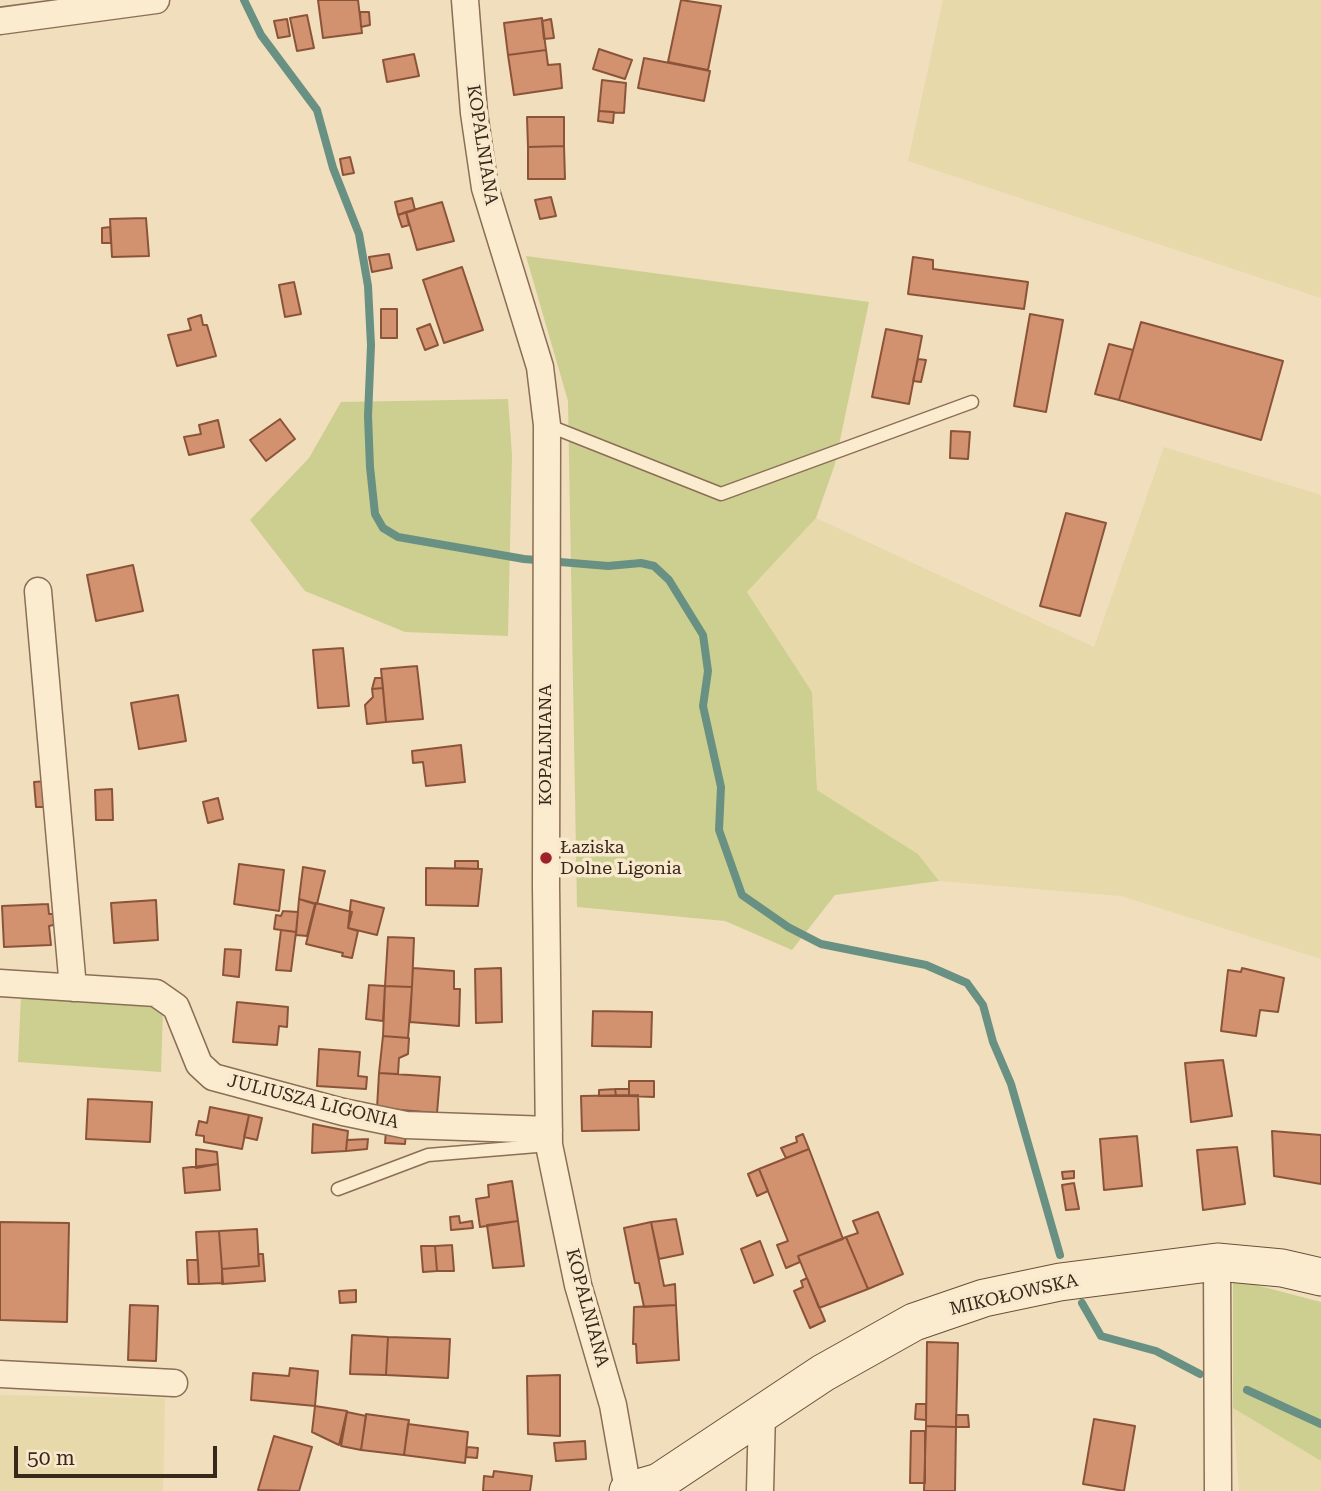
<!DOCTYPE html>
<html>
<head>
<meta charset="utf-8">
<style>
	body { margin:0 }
	#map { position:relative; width:1321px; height:1491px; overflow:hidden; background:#f1debd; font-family:"Roboto Serif",serif }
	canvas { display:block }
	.scale { position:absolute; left:14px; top:1446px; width:203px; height:32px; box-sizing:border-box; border:4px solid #38271b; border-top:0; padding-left:9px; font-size:21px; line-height:24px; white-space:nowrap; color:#38271b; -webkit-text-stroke:5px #f8e9cd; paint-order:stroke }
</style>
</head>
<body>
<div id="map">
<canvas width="1321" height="1491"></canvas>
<div class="scale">50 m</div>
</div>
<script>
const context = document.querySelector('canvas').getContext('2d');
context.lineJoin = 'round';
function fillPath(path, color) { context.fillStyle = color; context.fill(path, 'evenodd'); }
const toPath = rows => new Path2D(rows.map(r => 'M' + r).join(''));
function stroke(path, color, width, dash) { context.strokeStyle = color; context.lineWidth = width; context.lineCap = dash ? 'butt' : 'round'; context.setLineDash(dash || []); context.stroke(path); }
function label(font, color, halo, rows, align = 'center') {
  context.font = font + ' "Roboto Serif",serif'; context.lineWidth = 7; context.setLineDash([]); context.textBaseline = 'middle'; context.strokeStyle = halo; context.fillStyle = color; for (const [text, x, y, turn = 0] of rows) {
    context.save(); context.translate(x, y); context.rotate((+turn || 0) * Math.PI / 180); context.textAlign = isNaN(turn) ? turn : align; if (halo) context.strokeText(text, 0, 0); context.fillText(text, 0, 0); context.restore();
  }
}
fillPath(toPath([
	[943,0,1321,0,1321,298,908,161],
	[1164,447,1321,495,1321,959,1121,896,939,881,918,854,817,790,812,692,747,592,816,518,1094,647],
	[0,1395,165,1398,163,1491,0,1491],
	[1233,1408,1321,1461,1321,1491,1239,1491]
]), '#e7d9aa');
fillPath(toPath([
	[526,256,869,302,835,464,816,518,747,592,812,692,817,790,918,854,939,881,835,895,792,950,725,921,577,907,568,401],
	[508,399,512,455,508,636,405,632,305,591,250,520,309,458,341,402],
	[21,995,146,1000,163,1010,161,1072,18,1062],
	[1233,1279,1321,1302,1321,1461,1233,1408]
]), '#cccf90');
stroke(toPath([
	[244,0,261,35,317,110,333,168,359,234,368,286,371,345,368,416,370,467,375,514,383,528,398,537,524,559,608,566,641,563,654,566,669,580,703,635,708,671,703,706,721,787,719,830,742,895,788,927,821,944,926,965,967,983,983,1005,993,1042,1011,1084,1060,1255],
	[1082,1303,1101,1336,1156,1351,1200,1374],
	[1247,1390,1321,1424]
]), '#689083', 8);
const building = toPath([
	[318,0,358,0,362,33,323,38,318,0],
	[681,0,721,6,708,70,668,62,681,0],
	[360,12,369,12,370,25,361,27,360,12],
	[307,15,314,48,297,51,290,18,307,15],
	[542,18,546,50,508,55,504,23,542,18],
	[287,19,290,36,278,38,274,21,287,19],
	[551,19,554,38,544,39,542,21,551,19],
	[599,49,632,60,625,79,593,69,599,49],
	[546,50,548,65,560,64,562,88,514,95,508,55,546,50],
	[414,54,419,76,387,82,383,60,414,54],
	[644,58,710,71,704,101,638,88,644,58],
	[602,80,626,83,624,113,599,111,602,80],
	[599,111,614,112,613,123,598,121,599,111],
	[527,117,564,117,564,146,528,147,527,117],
	[564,146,565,179,528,179,528,147,564,146],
	[350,157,354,173,343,175,340,159,350,157],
	[551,197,556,216,540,219,535,200,551,197],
	[412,198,415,210,398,215,395,202,412,198],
	[442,202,454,241,417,250,406,212,442,202],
	[406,212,409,225,402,227,398,215,406,212],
	[146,218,149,256,112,257,110,219,146,218],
	[110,227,111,243,102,243,102,228,110,227],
	[389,254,392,268,372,272,369,257,389,254],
	[913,257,933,260,933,269,1028,282,1024,309,908,294,913,257],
	[462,267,483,330,444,343,423,280,462,267],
	[294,282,301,314,285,317,279,285,294,282],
	[381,309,397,309,397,338,381,338,381,309],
	[1030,314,1063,320,1046,412,1014,406,1030,314],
	[201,315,203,325,207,325,216,356,177,366,168,335,191,330,188,319,201,315],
	[1141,322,1283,361,1261,440,1119,400,1141,322],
	[430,324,438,345,425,350,417,329,430,324],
	[886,329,922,336,909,404,872,397,886,329],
	[1109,344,1133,350,1119,400,1095,394,1109,344],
	[918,359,926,360,921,382,913,381,918,359],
	[280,419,295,439,266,461,250,440,280,419],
	[218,420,224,447,189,455,184,437,201,434,199,425,218,420],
	[951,431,970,432,968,459,950,458,951,431],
	[1066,513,1106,523,1080,616,1040,606,1066,513],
	[133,565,143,611,96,621,87,575,133,565],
	[343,648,349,706,318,708,313,650,343,648],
	[417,666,423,719,386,722,381,669,417,666],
	[375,678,382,678,383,688,372,689,375,678],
	[383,688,386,722,367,724,365,705,373,697,372,689,383,688],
	[178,695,186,741,139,749,131,703,178,695],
	[461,745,465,782,426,786,423,762,413,763,412,751,461,745],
	[47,781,49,807,36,807,34,782,47,781],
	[112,789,113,820,96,820,95,790,112,789],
	[218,798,223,819,208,823,203,802,218,798],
	[455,861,478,861,478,869,455,868,455,861],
	[239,864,284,870,279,911,234,904,239,864],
	[303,867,325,871,317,904,299,899,303,867],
	[426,868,482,869,478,906,426,905,426,868],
	[299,899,315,904,307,936,296,935,299,899],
	[156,900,158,940,114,943,111,903,156,900],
	[351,900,384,908,377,935,348,928,351,900],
	[316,903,352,912,348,928,358,931,352,958,342,956,343,953,306,944,316,903],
	[48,904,49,914,58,914,58,924,49,926,51,945,4,947,2,906,48,904],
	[283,911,298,912,296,932,274,929,276,915,281,916,283,911],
	[281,930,296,932,291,971,276,970,281,930],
	[388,937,414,938,412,987,385,986,388,937],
	[225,949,241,950,239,977,223,975,225,949],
	[413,968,454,971,454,989,460,989,459,1026,410,1022,413,968],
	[501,968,502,1022,476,1023,475,969,501,968],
	[1242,968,1284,978,1278,1012,1260,1010,1256,1036,1221,1031,1228,970,1241,972,1242,968],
	[369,985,385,986,383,1021,366,1019,369,985],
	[385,986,412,987,408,1038,383,1036,385,986],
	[237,1002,288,1007,287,1027,279,1026,277,1045,233,1042,237,1002],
	[593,1011,652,1012,651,1047,592,1046,593,1011],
	[383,1036,409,1038,408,1054,399,1058,398,1074,379,1073,383,1036],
	[319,1049,360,1052,358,1076,367,1077,366,1089,317,1086,319,1049],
	[1223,1060,1232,1116,1191,1122,1185,1063,1223,1060],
	[379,1073,440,1077,437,1113,377,1108,379,1073],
	[629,1081,654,1081,654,1097,629,1096,629,1081],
	[615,1089,616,1096,599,1096,599,1090,615,1089],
	[615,1089,629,1089,629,1096,616,1096,615,1089],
	[638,1095,639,1130,582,1131,581,1096,638,1095],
	[88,1099,152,1102,150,1142,86,1139,88,1099],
	[210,1107,249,1115,242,1149,204,1142,204,1136,196,1135,199,1121,207,1123,210,1107],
	[249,1115,262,1118,257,1140,244,1137,249,1115],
	[313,1124,348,1131,346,1151,312,1153,313,1124],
	[386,1131,406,1132,405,1144,385,1143,386,1131],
	[1272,1131,1321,1135,1321,1184,1274,1176,1272,1131],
	[803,1134,809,1149,786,1158,781,1148,797,1142,796,1137,803,1134],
	[1137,1136,1142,1186,1104,1190,1100,1139,1137,1136],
	[368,1139,367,1149,346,1151,347,1140,368,1139],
	[1237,1147,1245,1204,1203,1210,1197,1150,1237,1147],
	[196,1149,217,1152,218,1164,196,1168,196,1149],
	[809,1149,843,1239,798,1256,800,1262,786,1268,777,1245,788,1241,759,1169,809,1149],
	[218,1164,220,1190,185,1193,183,1168,218,1164],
	[759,1169,768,1191,757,1196,748,1174,759,1169],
	[1074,1171,1074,1178,1063,1179,1062,1172,1074,1171],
	[512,1181,518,1221,480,1227,476,1199,489,1197,488,1185,512,1181],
	[1074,1183,1079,1209,1066,1210,1062,1185,1074,1183],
	[878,1212,903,1274,868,1289,846,1237,858,1233,853,1221,878,1212],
	[459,1216,460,1223,472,1221,473,1228,451,1230,450,1217,459,1216],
	[676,1219,683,1254,659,1259,651,1222,676,1219],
	[518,1221,524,1266,493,1268,487,1225,518,1221],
	[0,1222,69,1223,67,1322,0,1320,0,1222],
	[651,1222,664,1286,675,1284,676,1305,644,1307,639,1283,635,1283,624,1228,651,1222],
	[257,1229,259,1266,222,1269,219,1231,257,1229],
	[219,1231,223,1283,199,1284,196,1232,219,1231],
	[846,1237,868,1289,819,1308,798,1256,846,1237],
	[760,1241,773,1275,754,1283,741,1249,760,1241],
	[452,1245,454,1271,437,1271,435,1246,452,1245],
	[421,1246,435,1246,437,1271,423,1272,421,1246],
	[258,1254,263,1254,265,1281,222,1284,222,1269,259,1266,258,1254],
	[187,1260,198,1260,199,1284,188,1284,187,1260],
	[807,1278,825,1321,810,1328,794,1291,803,1287,801,1281,807,1278],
	[356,1290,356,1302,340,1303,339,1291,356,1290],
	[130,1305,158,1306,156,1361,128,1360,130,1305],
	[676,1305,679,1360,637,1363,636,1344,633,1344,634,1307,676,1305],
	[352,1335,388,1337,386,1375,350,1374,352,1335],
	[388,1337,450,1339,448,1378,386,1375,388,1337],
	[927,1342,958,1343,956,1427,926,1426,927,1342],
	[290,1368,318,1371,315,1406,251,1400,253,1373,289,1376,290,1368],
	[560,1375,560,1436,528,1434,527,1376,560,1375],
	[916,1404,926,1404,926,1420,915,1419,916,1404],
	[315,1406,347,1411,339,1445,312,1432,315,1406],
	[347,1412,366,1416,361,1450,341,1446,347,1412],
	[366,1414,409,1420,404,1455,361,1450,366,1414],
	[956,1415,968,1415,969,1427,956,1427,956,1415],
	[1094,1419,1135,1426,1124,1491,1083,1484,1094,1419],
	[408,1424,468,1432,465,1463,404,1455,408,1424],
	[926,1426,956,1427,955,1491,924,1491,926,1426],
	[911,1431,925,1431,925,1483,910,1483,911,1431],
	[274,1436,312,1447,299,1491,258,1490,274,1436],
	[585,1441,586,1459,556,1461,554,1443,585,1441],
	[467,1447,478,1448,477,1458,466,1457,467,1447],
	[494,1471,532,1476,530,1491,483,1491,484,1476,493,1477,494,1471]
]);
fillPath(building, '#d29270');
stroke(building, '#8b5439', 2);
const lane = toPath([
	[547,425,721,494,972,402],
	[338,1189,428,1155,549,1145]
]);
const street = toPath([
	[465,0,474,113,485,188,540,367,547,425,546,886,549,1145,578,1285,613,1405,628,1490],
	[0,21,156,0],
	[38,591,73,988],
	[0,983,156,993,176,1007,199,1064,213,1077,343,1112,406,1125,549,1130],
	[1217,1262,1218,1491],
	[0,1374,174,1383],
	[760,1491,762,1412]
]);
const secondary = toPath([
	[628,1491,659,1482,823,1373,914,1322,984,1298,1060,1282,1217,1262,1282,1268,1321,1277]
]);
stroke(lane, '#8a6e55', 15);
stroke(street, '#8a6e55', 29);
stroke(secondary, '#6b4f38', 39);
stroke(lane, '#fbecd0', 12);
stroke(street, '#fbecd0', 26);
stroke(secondary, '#fbecd0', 37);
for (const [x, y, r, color] of [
	[546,858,7,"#9d2129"]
]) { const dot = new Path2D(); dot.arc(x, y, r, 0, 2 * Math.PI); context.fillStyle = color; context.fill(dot); stroke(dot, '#f8e9cd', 2.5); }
label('18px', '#38271b', '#f8e9cd', [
	["KOPALNIANA",482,145,81],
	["KOPALNIANA",546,745,-90],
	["JULIUSZA LIGONIA",313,1102,14],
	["MIKOŁOWSKA",1014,1295,-13],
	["KOPALNIANA",587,1308,75]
]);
label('18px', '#38271b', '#f8e9cd', [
	["Łaziska",560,848],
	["Dolne Ligonia",560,869]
], 'left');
</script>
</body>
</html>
